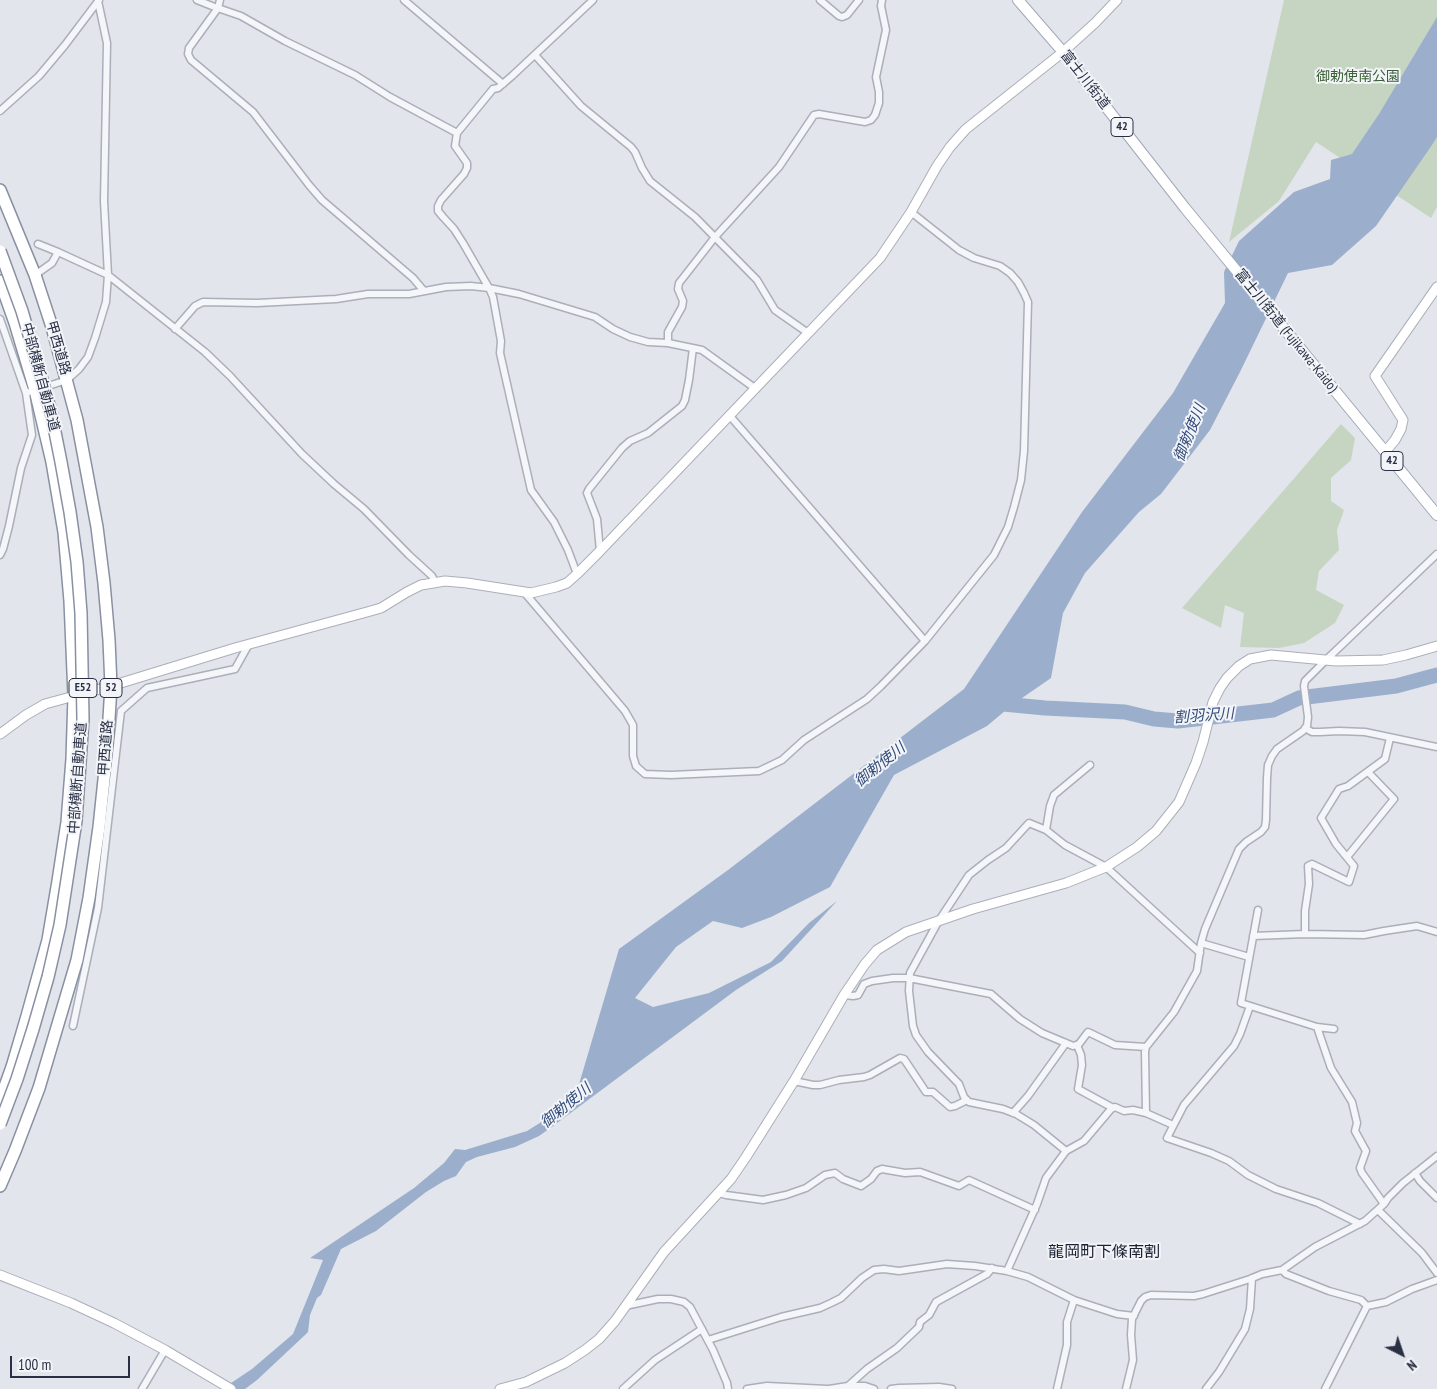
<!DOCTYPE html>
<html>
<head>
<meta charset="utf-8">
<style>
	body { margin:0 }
	#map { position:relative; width:1437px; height:1389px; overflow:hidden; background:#e2e5eb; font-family:"PT Sans Narrow",sans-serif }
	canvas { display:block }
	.north { position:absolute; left:1377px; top:1329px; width:50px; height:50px; -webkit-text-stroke:4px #f2f4f8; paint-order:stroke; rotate:139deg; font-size:14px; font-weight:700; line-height:20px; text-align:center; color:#293044 }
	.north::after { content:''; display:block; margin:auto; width:18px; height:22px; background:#293044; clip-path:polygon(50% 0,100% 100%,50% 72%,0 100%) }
	.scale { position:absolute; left:10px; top:1356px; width:120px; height:22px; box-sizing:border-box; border:2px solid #293044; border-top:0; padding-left:6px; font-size:15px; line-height:18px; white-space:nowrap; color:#293044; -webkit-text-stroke:4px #f2f4f8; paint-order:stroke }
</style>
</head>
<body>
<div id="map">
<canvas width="1437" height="1389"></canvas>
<div class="north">N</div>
<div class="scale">100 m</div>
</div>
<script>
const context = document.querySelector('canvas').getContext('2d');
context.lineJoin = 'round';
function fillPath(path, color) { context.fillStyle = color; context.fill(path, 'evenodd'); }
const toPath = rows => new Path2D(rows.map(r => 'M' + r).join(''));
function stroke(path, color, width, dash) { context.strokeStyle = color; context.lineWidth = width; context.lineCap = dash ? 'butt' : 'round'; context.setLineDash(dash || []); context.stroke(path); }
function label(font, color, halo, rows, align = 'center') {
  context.font = font + ' "PT Sans Narrow","Noto Sans JP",sans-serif'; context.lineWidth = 4; context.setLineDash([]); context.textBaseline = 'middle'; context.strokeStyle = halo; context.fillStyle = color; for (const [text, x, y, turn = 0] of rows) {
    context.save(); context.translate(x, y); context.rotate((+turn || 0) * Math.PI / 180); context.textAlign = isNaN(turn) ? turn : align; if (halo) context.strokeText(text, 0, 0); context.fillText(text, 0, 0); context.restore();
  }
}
fillPath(toPath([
	[1284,0,1437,0,1437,207,1431,218,1316,142,1279,201,1229,242],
	[1341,424,1355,438,1351,460,1331,478,1331,501,1344,510,1337,530,1339,550,1319,571,1316,590,1344,605,1335,623,1304,643,1279,648,1240,647,1244,613,1225,605,1221,628,1182,608]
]), '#c6d5c2');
fillPath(toPath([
	[1437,17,1437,137,1432,145,1376,226,1332,265,1288,273,1240,372,1210,430,1161,494,1139,512,1085,573,1063,613,1051,678,1012,705,987,726,894,775,830,887,771,917,742,928,713,921,676,947,635,998,653,1007,709,993,771,962,809,923,837,901,782,961,736,990,549,1129,539,1136,515,1147,477,1157,466,1162,456,1176,444,1181,426,1192,376,1231,341,1249,321,1295,317,1298,310,1315,308,1332,305,1335,257,1380,245,1389,222,1389,252,1369,293,1334,323,1260,310,1258,414,1188,444,1163,455,1149,465,1150,527,1131,543,1121,577,1091,619,949,728,870,964,689,1082,512,1173,393,1225,303,1224,272,1239,241,1294,192,1330,179,1331,160,1352,154,1379,114]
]), '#9bafcc');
stroke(toPath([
	[993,703,1045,708,1125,712,1154,719,1178,721,1273,710,1299,698,1396,686,1437,675]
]), '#9bafcc', 15);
const street = toPath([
	[197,0,212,6,241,16,285,41,355,75,390,97,457,133],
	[220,0,218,8,189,48,188,54,191,60,253,112,309,185,322,200,413,278,424,291],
	[404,0,503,84],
	[820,0,839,16,842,17,847,15,859,0],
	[535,55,581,106,631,147,635,152,642,168,650,181,695,217,757,280,775,310,808,333],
	[0,111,39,76,65,45,99,0],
	[38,244,58,252,108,275,205,352,230,376,302,454,334,484,364,509,409,555,432,576,435,582],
	[35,275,52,263,58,252],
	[0,319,26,393,32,435,21,468,9,526,3,549,0,555],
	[175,329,195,306,203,302,257,303,336,299,368,294,409,294,446,287,471,286,489,288,519,294,595,317,613,329,630,337,648,342,668,343,702,350,756,389],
	[668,343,668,332,682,307,683,301,678,289,679,283,683,278,715,237,779,167,814,115,819,114,865,122,871,120,875,115,879,103,879,92,876,77,886,30,881,6,882,0],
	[26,393,67,380,79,369,88,357,95,338,106,302,108,275,104,201,107,43,98,1],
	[730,416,925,641],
	[600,551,597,519,587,493,589,489,622,448,630,441,648,433,682,406,685,400,689,380,693,348],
	[577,574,568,550,554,522,531,490,500,353,501,341,493,297,489,288,463,243,454,229,443,217,438,211,438,206,441,200,464,174,467,168,467,163,455,146,457,133,493,89,498,88,512,76,593,0],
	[524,592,625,711,633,725,633,756,636,766,645,774,671,775,759,771,782,760,804,740,867,699,881,686,925,641,994,555,1008,527,1014,507,1021,480,1024,451,1028,302,1024,293,1018,282,1010,273,1000,266,974,258,959,250,911,212],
	[1305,728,1312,732,1320,732,1339,731,1365,732,1437,747],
	[1046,830,1050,806,1054,795,1090,765],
	[1347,857,1394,799,1368,772],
	[1258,910,1241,1003,1317,1027,1334,1029],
	[1305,934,1305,911,1309,884,1308,866,1312,864,1349,882,1354,866,1336,844,1321,818,1339,789,1348,786,1385,759,1390,738],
	[1253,936,1305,934,1364,935,1384,931,1417,926,1437,932],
	[1201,943,1249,957],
	[844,995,853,996,858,995,864,984,872,981,893,978,909,978,991,994,1020,1019,1042,1033,1073,1046,1079,1044,1088,1032,1115,1045,1146,1047],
	[1250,1006,1240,1034,1234,1046,1184,1105,1167,1138,1211,1153,1229,1161,1248,1175,1276,1189,1318,1203,1360,1224],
	[73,1026,98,908,121,711,147,688,235,669,249,644],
	[1317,1027,1331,1068,1352,1102,1357,1123,1355,1131,1366,1151,1360,1168,1362,1173,1384,1204],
	[1077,1045,1081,1055,1082,1065,1078,1089,1113,1108],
	[794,1081,813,1085,820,1085,839,1080,864,1077,870,1075,900,1058,904,1059,926,1092,933,1092,950,1107,955,1106,967,1100],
	[1013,1113,1028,1096,1066,1043],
	[1146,1113,1145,1052,1146,1047,1174,1012,1197,971,1201,943,1205,929,1239,849,1246,842,1261,832,1265,827,1266,820,1267,778,1268,765,1272,756,1277,749,1303,731,1307,726,1308,717,1304,686,1305,681,1326,660,1437,554],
	[1066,1151,1034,1125,1016,1114,1003,1109,969,1102,964,1097,959,1084,928,1052,916,1035,913,1026,909,991,910,973,938,922,969,875,988,860,1006,848,1029,823,1046,830,1065,845,1106,867,1200,953],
	[1415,1173,1420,1181,1437,1198],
	[719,1193,726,1195,763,1200,786,1195,806,1188,825,1175,835,1173,843,1179,861,1186,871,1179,877,1171,882,1169,905,1173,920,1172,959,1186,969,1180,1035,1210],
	[1378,1210,1422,1253,1437,1273],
	[1282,1270,1286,1274,1329,1291,1361,1300,1367,1306],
	[1007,1271,1037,1204,1046,1178,1066,1151,1084,1141,1111,1109,1115,1107,1124,1111,1133,1110,1146,1113,1173,1125],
	[625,1306,658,1299,671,1299,684,1302,690,1307,713,1350,727,1383,728,1389],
	[708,1340,781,1317,820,1308,831,1303,841,1298,862,1278,874,1270,884,1269,899,1271,947,1264,975,1266,1007,1271,1028,1277,1074,1300,1117,1314,1134,1316],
	[848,1386,867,1369,897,1348,919,1327,920,1322,929,1315,936,1302,987,1274,992,1268],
	[142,1389,165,1350],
	[623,1389,655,1360,702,1329],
	[747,1389,767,1386,827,1389],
	[829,1389,848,1386,865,1386,874,1389],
	[891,1389,899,1388,939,1387,952,1389],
	[1057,1389,1067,1345,1067,1322,1074,1300],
	[1126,1389,1133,1360,1131,1335,1132,1319,1141,1301,1145,1297,1151,1295,1194,1296,1203,1294,1250,1279,1262,1274,1282,1270,1315,1247,1365,1221,1384,1204,1388,1198,1403,1183,1437,1156],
	[1206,1389,1219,1372,1245,1329,1250,1309,1252,1278],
	[1325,1389,1367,1306,1386,1302,1412,1289,1437,1280]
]);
const secondary = toPath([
	[1385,452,1395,440,1401,429,1403,420,1375,376,1437,287],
	[0,734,26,715,45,704,111,686,235,648,367,612,381,608,407,592,421,585,445,581,467,583,531,593,556,587,567,583,577,574,600,551,880,258,911,212,937,166,950,147,966,129,1063,52,1095,23,1117,0],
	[0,1275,71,1303,114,1323,165,1350,231,1389],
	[500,1389,526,1382,565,1363,585,1350,599,1339,615,1321,664,1252,731,1179,746,1157,794,1081,844,995,865,964,877,950,906,932,973,909,1066,883,1106,867,1137,847,1156,831,1179,802,1196,763,1203,742,1213,702,1220,688,1227,678,1239,666,1250,659,1271,655,1336,661,1383,660,1406,655,1437,646]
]);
const primary = toPath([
	[1018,0,1063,52,1185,208,1437,515]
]);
const highway = toPath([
	[0,190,35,275,52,327,77,420,97,527,104,583,109,640,111,686,107,751,99,827,89,898,77,960,39,1088,15,1151,0,1186],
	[0,281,15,323,35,390,52,462,64,532,70,601,74,696,72,759,67,822,58,881,48,940,27,1016,12,1067,0,1100]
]);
stroke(street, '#aaafb9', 9);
stroke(secondary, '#aaafb9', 11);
stroke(primary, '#a0a8b7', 12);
stroke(highway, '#8890a2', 14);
stroke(street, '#f5f6f9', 6);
stroke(secondary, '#fff', 9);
stroke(primary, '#fff', 10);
stroke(highway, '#fff', 11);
const highwayBridge = toPath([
	[0,251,22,311,37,362,51,412,61,462,70,512,77,562,81,613,83,719,76,821,60,925,48,977,33,1029,17,1079,0,1124]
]);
stroke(highwayBridge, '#8890a2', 14, []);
stroke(highwayBridge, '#fff', 11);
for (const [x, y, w] of [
	[1122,127,22],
	[1392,461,22],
	[83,688,28],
	[111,688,22]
]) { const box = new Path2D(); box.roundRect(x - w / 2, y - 9.5, w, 19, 4); context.fillStyle = '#f2f4f8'; context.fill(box); stroke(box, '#293044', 1); }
label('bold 12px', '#293044', null, [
	["42",1122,127],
	["42",1392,461],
	["E52",83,688],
	["52",111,688]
]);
label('14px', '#3a6035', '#f2f4f8', [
	["御勅使南公園",1358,77]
]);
label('14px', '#293044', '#f2f4f8', [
	["富士川街道",1085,80,52],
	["富士川街道 (Fujikawa-Kaido)",1286,331,51],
	["甲西道路",58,348,74],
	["中部横断自動車道",40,377,75],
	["甲西道路",106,748,-86],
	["中部横断自動車道",78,778,-86]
]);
label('italic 15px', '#314b7a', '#f2f4f8', [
	["御勅使川",1190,433,-68],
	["割羽沢川",1204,716,-4],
	["御勅使川",880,765,-39],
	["御勅使川",566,1106,-40]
]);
label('16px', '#1b2234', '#f2f4f8', [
	["龍岡町下條南割",1104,1252]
]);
</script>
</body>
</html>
